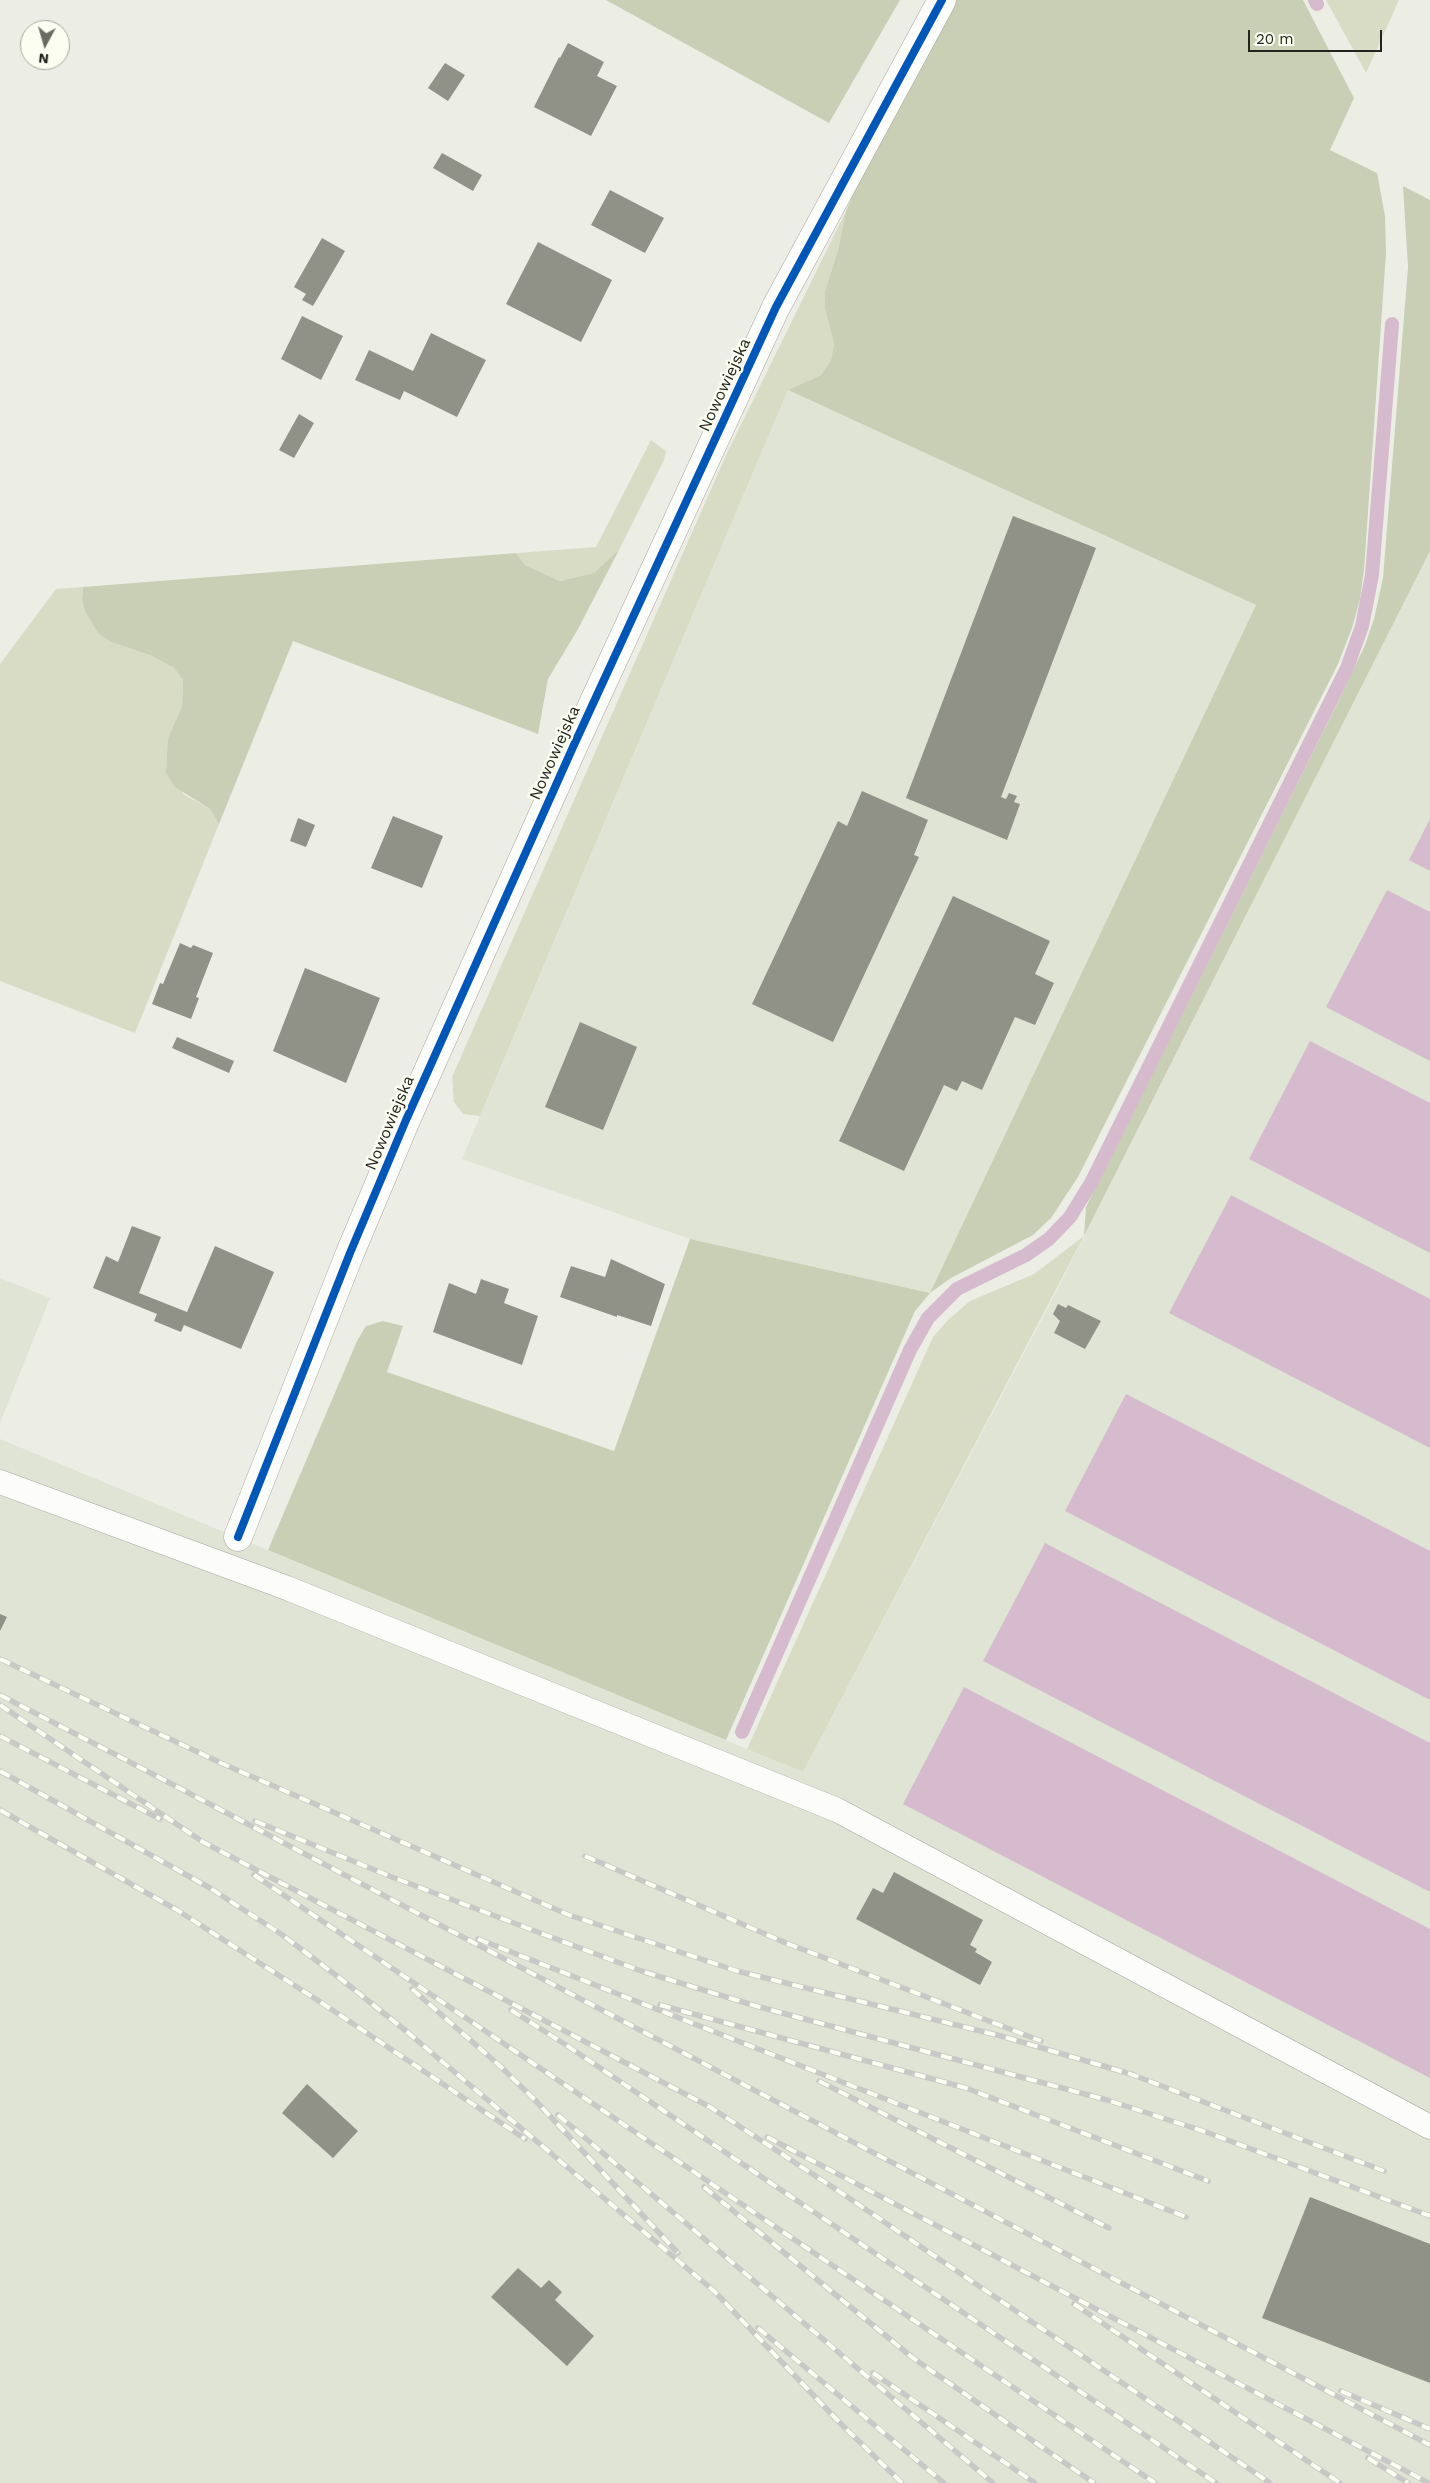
<!DOCTYPE html>
<html>
<head>
<meta charset="utf-8">
<style>
	body { margin:0 }
	#map { position:relative; width:1430px; height:2483px; overflow:hidden; background:#eceee6; font-family:"Work Sans",sans-serif }
	canvas { display:block }
	.north { position:absolute; left:20px; top:20px; width:50px; height:50px; box-sizing:border-box; background:#fbfef0; border:1px solid #a4a79c; border-radius:50%; rotate:186deg; font-size:14px; font-weight:700; line-height:20px; text-align:center; color:#22241f }
	.north::after { content:''; display:block; margin:auto; width:18px; height:22px; background:#696b65; clip-path:polygon(50% 0,100% 100%,50% 72%,0 100%) }
	.scale { position:absolute; left:1248px; top:30px; width:134px; height:22px; box-sizing:border-box; border:2px solid #22241f; border-top:0; padding-left:6px; font-size:15px; line-height:18px; white-space:nowrap; color:#22241f; -webkit-text-stroke:4px #fbfef0; paint-order:stroke }
</style>
</head>
<body>
<div id="map">
<canvas width="1430" height="2483"></canvas>
<div class="north">N</div>
<div class="scale">20 m</div>
</div>
<script>
const context = document.querySelector('canvas').getContext('2d');
context.lineJoin = 'round';
function fillPath(path, color) { context.fillStyle = color; context.fill(path, 'evenodd'); }
const toPath = rows => new Path2D(rows.map(r => 'M' + r).join(''));
function stroke(path, color, width, dash) { context.strokeStyle = color; context.lineWidth = width; context.lineCap = dash ? 'butt' : 'round'; context.setLineDash(dash || []); context.stroke(path); }
function label(font, color, halo, rows, align = 'center') {
  context.font = font + ' "Work Sans",sans-serif'; context.lineWidth = 5; context.setLineDash([]); context.textBaseline = 'middle'; context.strokeStyle = halo; context.fillStyle = color; for (const [text, x, y, turn = 0] of rows) {
    context.save(); context.translate(x, y); context.rotate((+turn || 0) * Math.PI / 180); context.textAlign = isNaN(turn) ? turn : align; if (halo) context.strokeText(text, 0, 0); context.fillText(text, 0, 0); context.restore();
  }
}
fillPath(toPath([
	[788,390,1256,605,930,1293,690,1239,462,1159],
	[1430,551,1430,2483,0,2483,0,1439,803,1772,1055,1294],
	[0,1278,50,1298,0,1423]
]), '#e0e4d5');
fillPath(toPath([
	[1326,0,1399,0,1366,73],
	[846,211,838,250,825,291,825,309,834,344,831,360,821,375,788,390,480,1116,463,1114,454,1102,452,1077,727,453],
	[651,440,666,451,664,460,619,550,610,561,594,573,560,581,525,565,516,553,596,547],
	[83,587,82,598,111,642,152,656,174,668,183,680,182,706,176,720,183,794,210,809,219,824,135,1033,0,981,0,664,56,589],
	[1084,1236,803,1772,747,1749,933,1337,948,1320,970,1301,1034,1274]
]), '#d8dcc5');
fillPath(toPath([
	[606,0,900,0,829,123],
	[953,0,1303,0,1354,98,1330,150,1377,173,1385,216,1386,253,1364,570,1360,599,1352,628,1338,664,1078,1177,1051,1218,1033,1235,951,1278,930,1293,915,1311,726,1740,268,1550,357,1341,366,1326,383,1321,403,1326,387,1372,614,1451,690,1239,930,1293,1256,605,788,390,821,375,831,360,834,344,825,309,825,291,838,250,846,211,860,178],
	[1403,186,1430,200,1430,551,1084,1236,1086,1207,1340,698,1365,645,1374,619,1383,578,1408,267],
	[619,550,578,629,548,679,538,734,293,641,219,824,210,809,175,787,166,773,168,739,182,706,183,680,174,668,152,656,111,642,98,633,85,611,82,598,83,587,516,553,525,565,560,581,594,573]
]), '#c9cfb4');
fillPath(toPath([
	[1430,819,1430,871,1409,860],
	[1387,890,1430,912,1430,1061,1326,1007],
	[1310,1041,1430,1103,1430,1253,1249,1159],
	[1231,1195,1430,1299,1430,1448,1169,1313],
	[1126,1394,1430,1551,1430,1700,1065,1511],
	[1045,1543,1430,1743,1430,1892,983,1661],
	[964,1687,1430,1929,1430,2078,903,1804]
]), '#d5bbcd');
stroke(toPath([
	[1315,0,1317,4],
	[742,1732,910,1350,928,1318,957,1289,1026,1255,1049,1239,1070,1217,1091,1183,1347,668,1362,626,1372,575,1392,324]
]), '#d5bbcd', 14);
fillPath(toPath([
	[568,43,604,62,597,76,617,86,591,136,534,107,559,57,560,58],
	[445,63,465,75,448,101,428,88],
	[442,153,482,175,473,191,433,168],
	[610,190,664,218,645,253,591,225],
	[322,238,345,251,313,306,302,300,306,294,294,287],
	[538,242,612,280,581,342,506,304],
	[302,316,343,336,321,380,281,359],
	[431,333,486,360,457,417,404,391,400,400,355,380,369,350,413,371],
	[299,414,314,423,294,458,279,450],
	[1013,516,1096,548,1001,797,1006,799,1009,793,1017,796,1014,802,1020,804,1007,840,906,798],
	[862,791,928,820,914,855,919,857,833,1042,752,1004,838,821,847,826],
	[393,816,443,836,422,888,371,868],
	[298,818,315,825,306,847,290,841],
	[953,896,1050,941,1035,974,1054,983,1035,1025,1015,1017,982,1090,962,1081,957,1091,944,1085,904,1171,839,1141],
	[180,943,191,948,193,945,213,953,196,997,199,998,191,1019,152,1004,160,983,163,984],
	[305,968,380,998,346,1083,273,1051],
	[580,1022,637,1047,603,1130,545,1107],
	[177,1037,234,1061,229,1073,172,1048],
	[132,1226,161,1237,139,1293,187,1312,215,1246,274,1272,241,1349,184,1325,181,1332,154,1321,157,1314,93,1288,106,1256,118,1262],
	[611,1259,665,1284,651,1326,617,1315,617,1317,560,1297,571,1266,605,1277],
	[481,1279,509,1289,504,1303,538,1316,522,1365,433,1332,449,1283,476,1294],
	[1058,1304,1066,1308,1068,1305,1101,1321,1085,1349,1054,1333,1060,1321,1053,1314],
	[0,1614,7,1617,0,1631],
	[894,1872,983,1920,970,1945,977,1949,975,1952,992,1962,980,1985,856,1919,873,1888,883,1893],
	[307,2084,358,2131,333,2158,282,2113],
	[1310,2197,1430,2244,1430,2383,1262,2318],
	[518,2268,541,2288,549,2280,562,2292,555,2300,594,2336,567,2366,491,2297]
]), '#909287');
const lane = toPath([
	[0,1482,287,1588,837,1810,1430,2127]
]);
const street = toPath([
	[238,1537,350,1253,406,1120,573,747,776,307,942,0]
]);
stroke(lane, '#a6a7a1', 25);
stroke(street, '#a6a7a1', 29);
stroke(lane, '#fcfcfb', 24);
stroke(street, '#fcfcfb', 28);
const rail = toPath([
	[0,1659,221,1763,569,1915,737,1971,1001,2036,1134,2075],
	[0,1695,124,1759,1430,2445],
	[0,1705,203,1842,710,2107,840,2192,1270,2483],
	[0,1736,160,1819],
	[0,1771,210,1888,281,1934,341,1979,406,2031,714,2291,840,2423,902,2483],
	[0,1810,177,1910,325,2005,525,2139],
	[255,1821,392,1877,641,1971,756,2006,1107,2100,1206,2132,1430,2216],
	[585,1856,786,1943,1041,2041],
	[254,1875,1155,2483],
	[478,1939,1186,2217],
	[412,1989,500,2066,535,2100,678,2253],
	[660,2005,966,2088,1208,2181],
	[511,2010,566,2045,1216,2483],
	[1128,2073,1384,2171],
	[819,2081,1109,2228],
	[558,2115,993,2483],
	[767,2137,1429,2483],
	[704,2187,913,2358,1094,2483],
	[1074,2304,1340,2483],
	[758,2328,944,2483],
	[873,2373,1035,2483],
	[1341,2391,1430,2429],
	[1368,2458,1408,2483]
]);
stroke(rail, '#c8c9c7', 5.5);
stroke(rail, '#fbfef0', 4, [11]);
stroke(toPath([
	[238,1537,350,1253,406,1120,573,747,776,307,942,0]
]), '#0057b8', 8);
label('16px', '#22241f', '#fbfef0', [
	["Nowowiejska",725,385,-65],
	["Nowowiejska",555,753,-66],
	["Nowowiejska",390,1123,-67]
]);
</script>
</body>
</html>
